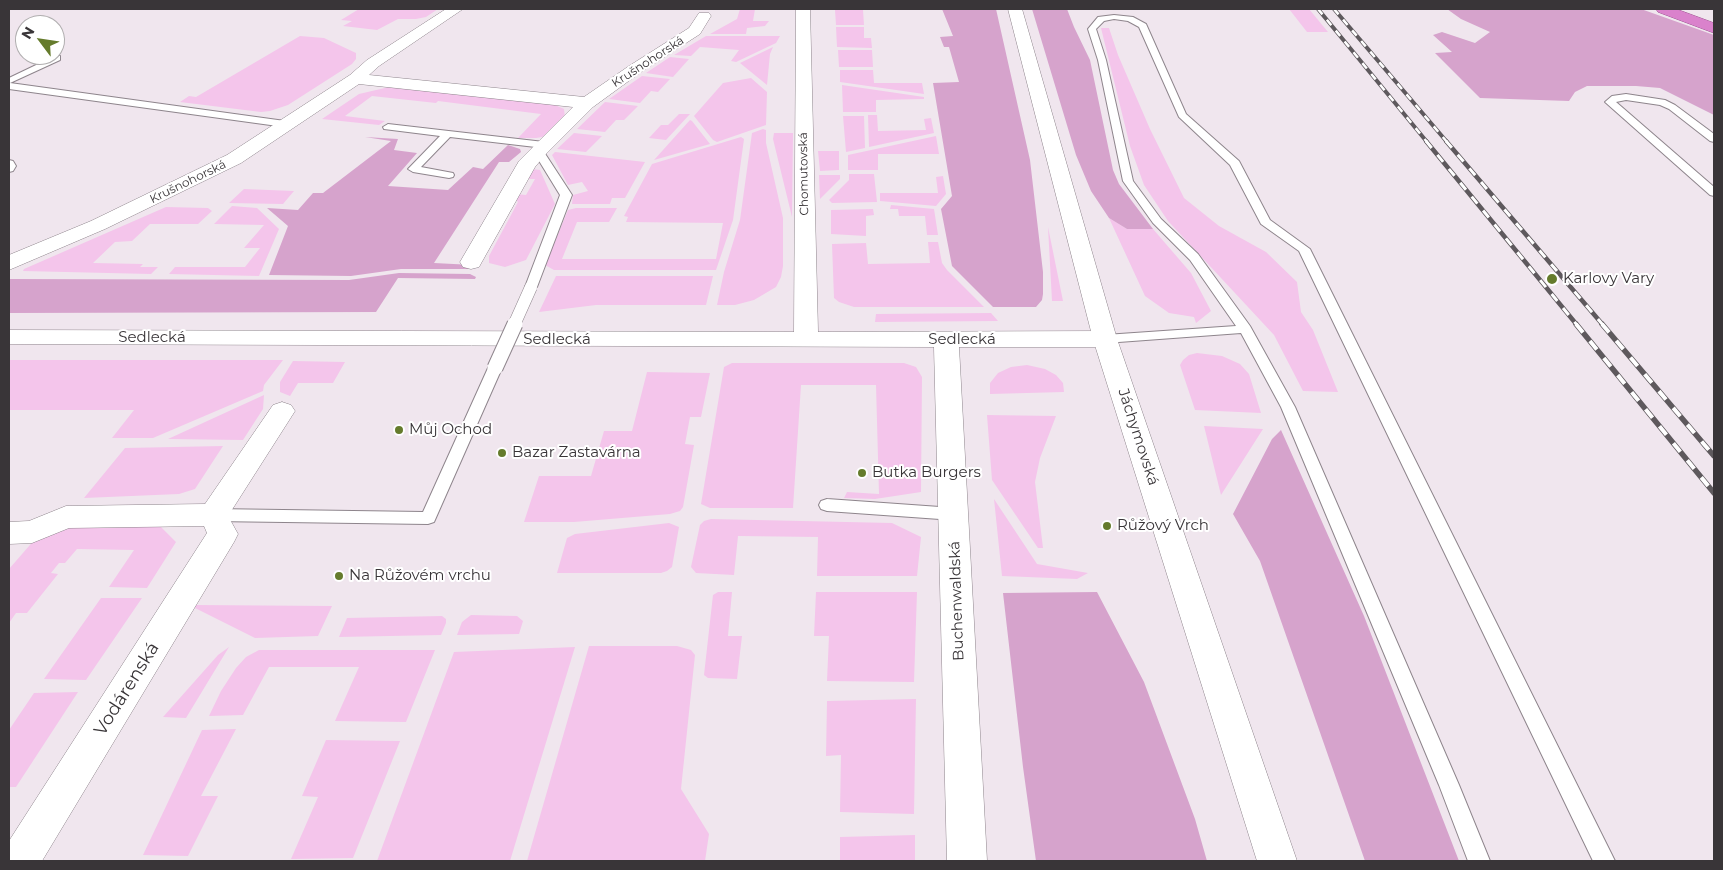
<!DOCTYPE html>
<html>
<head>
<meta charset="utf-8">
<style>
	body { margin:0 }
	#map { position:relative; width:1723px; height:870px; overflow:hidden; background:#f0e6ee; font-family:Montserrat,sans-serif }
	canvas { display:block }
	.frame { position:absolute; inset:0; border:10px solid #393538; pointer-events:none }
	.north { position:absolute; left:15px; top:15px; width:50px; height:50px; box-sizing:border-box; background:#fff; border:1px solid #b0aeaf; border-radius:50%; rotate:301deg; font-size:14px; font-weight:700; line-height:20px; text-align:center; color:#393538 }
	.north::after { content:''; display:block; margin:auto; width:18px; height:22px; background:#657b2c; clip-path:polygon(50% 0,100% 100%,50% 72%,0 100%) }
</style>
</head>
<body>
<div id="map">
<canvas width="1723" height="870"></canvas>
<div class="frame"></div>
<div class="north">N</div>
</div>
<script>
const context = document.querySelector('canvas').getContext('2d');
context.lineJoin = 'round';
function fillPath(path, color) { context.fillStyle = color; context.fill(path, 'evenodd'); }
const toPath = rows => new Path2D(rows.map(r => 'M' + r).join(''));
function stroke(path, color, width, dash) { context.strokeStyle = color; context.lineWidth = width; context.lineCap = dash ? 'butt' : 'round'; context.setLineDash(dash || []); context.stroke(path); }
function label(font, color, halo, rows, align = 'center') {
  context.font = font + ' Montserrat,sans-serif'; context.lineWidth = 4; context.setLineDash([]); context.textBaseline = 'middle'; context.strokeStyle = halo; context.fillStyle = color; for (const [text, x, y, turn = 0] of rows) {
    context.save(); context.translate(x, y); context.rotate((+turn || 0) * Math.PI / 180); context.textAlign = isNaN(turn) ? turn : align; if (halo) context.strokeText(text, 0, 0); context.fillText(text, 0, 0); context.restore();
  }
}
fillPath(toPath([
	[359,9,438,9,426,17,416,19,398,19,377,30,343,26,352,21,341,20],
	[740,9,755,9,753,21,769,21,765,26,747,28,746,34,710,34,737,19],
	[1289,9,1309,9,1328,32,1307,32],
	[835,10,863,10,864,25,836,25],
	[836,27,864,27,864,38,871,38,872,48,837,47],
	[1101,28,1109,28,1118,55,1150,129,1184,198,1219,226,1266,252,1297,282,1301,312,1313,330,1338,392,1303,391,1274,335,1168,221,1144,185,1130,146],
	[300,36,324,38,356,53,356,59,352,64,288,105,270,111,261,112,180,102,189,96,196,97],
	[706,36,780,36,776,43,736,62,731,61,739,50,700,47,691,56,674,55],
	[773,47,770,54,767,85,740,63],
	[838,50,872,50,873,67,839,67],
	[670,57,689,59,673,77,646,73],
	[840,70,873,70,874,83,922,83,924,94,840,82],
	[642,76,670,79,658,92,651,91,640,103,609,99],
	[751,78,767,92,766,125,717,142,713,140,694,116,723,83],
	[842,85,924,97,924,99,876,100,876,112,843,112],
	[389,87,553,104,564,109,565,118,548,136,536,138,518,138,541,114,438,101,436,103,372,96,345,116,385,121,379,125,322,119,359,94],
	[605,102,638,106,624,120,616,120,605,132,577,129],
	[679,114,690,114,666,140,649,138,661,125,668,125],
	[868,115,877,115,878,131,926,130,924,119,931,118,934,133,869,147],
	[843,116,864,116,865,148,846,152],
	[690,120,692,121,710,144,654,160],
	[763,129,766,130,766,143,783,218,783,266,781,277,776,287,754,300,735,305,717,305,724,272,740,220,752,133],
	[574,133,602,136,586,152,557,149],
	[774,133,793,133,792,217,773,139],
	[936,136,939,154,878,154,878,170,848,170,848,155],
	[741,137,744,139,733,220,716,270,554,270,545,265,568,210,576,208,617,208,609,222,577,222,562,259,716,259,723,223,626,222,628,217,624,216,652,164],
	[818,151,839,151,839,170,820,171],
	[555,152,645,162,625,198,612,198,610,204,572,204,573,195,588,191,582,182,568,185,552,155],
	[532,169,540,170,555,204,526,260,505,267,489,263,489,256,518,202,514,198,516,194,526,195,535,179,524,179],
	[849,174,874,174,877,202,832,203,829,200,849,180],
	[819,175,840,175,840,179,820,199],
	[943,176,946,194,936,206,880,201,880,193,938,193,936,177],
	[244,189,294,191,283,204,229,203],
	[891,205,934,209,938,235,927,235,925,216,899,216,898,209,890,209],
	[232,206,257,208,279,229,259,276,169,274,175,267,245,267,260,248,244,248,264,225,214,224],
	[166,207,208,208,212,211,198,224,150,224,132,241,115,242,93,263,143,264,140,267,158,267,151,274,23,271,24,269],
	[873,209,874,215,866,216,866,236,831,234,831,210],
	[1109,218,1127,229,1153,229,1191,273,1211,311,1196,323,1194,317,1169,313,1145,296],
	[1048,227,1063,301,1052,301],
	[928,242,938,242,942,263,947,270,984,307,854,307,839,302,834,298,832,244,866,243,868,264,930,263],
	[556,276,713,276,706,305,596,305,539,312],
	[991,313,998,321,875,322,876,314],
	[1197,353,1222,356,1240,364,1249,374,1261,413,1195,410,1180,365,1183,360,1189,355],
	[9,360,283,360,264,385,263,391,153,438,112,438,134,410,9,410],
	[293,361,345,362,333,383,298,383,290,396,280,392,280,382],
	[732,363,904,363,916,367,922,377,921,492,875,499,844,498,847,492,879,494,876,385,801,385,793,508,710,508,701,504,724,367],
	[1027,365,1045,369,1056,375,1063,383,1064,392,990,394,990,383,998,373,1011,367],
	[647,372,710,373,701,417,690,417,685,444,694,445,683,507,680,511,670,514,574,522,524,522,539,476,591,476,604,431,632,431],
	[264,395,263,409,243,440,168,439],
	[987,415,1056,416,1040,458,1035,482,1043,548,1038,548,992,480],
	[1204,426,1263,429,1221,495],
	[223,446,195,489,179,494,84,498,125,448],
	[994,499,1037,564,1088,573,1077,579,1002,576],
	[711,519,892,523,921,537,917,576,817,576,818,537,738,536,734,575,696,573,691,567,700,525,704,521],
	[669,523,679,527,672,567,667,571,661,573,557,573,567,538,575,534],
	[69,524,161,527,176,542,147,588,109,587,134,550,77,549,65,563,59,563,51,573,58,574,27,613,16,613,9,623,9,569,36,538],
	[718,592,732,592,728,636,742,636,737,679,708,678,704,675,713,595],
	[816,592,917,592,914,682,827,681,829,636,814,636],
	[101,598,142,598,86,680,44,679],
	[195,605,332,606,318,636,255,638,195,608],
	[471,615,517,616,523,621,519,634,457,635,462,622],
	[442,616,446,619,446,623,441,635,339,637,347,618],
	[589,646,677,646,691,650,695,655,681,789,709,834,705,861,527,861],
	[229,647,186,718,163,717,218,655],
	[575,647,510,861,377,861,454,652],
	[259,650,435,650,406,722,335,721,359,667,269,667,243,715,209,716,221,691,236,668,246,657],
	[78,692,16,787,9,787,9,730,34,693],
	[916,699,914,814,840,812,841,755,826,756,827,701],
	[236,729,201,796,218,796,188,856,143,855,202,730],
	[326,740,400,741,353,858,291,859,318,797,302,796],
	[915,835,915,861,840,861,840,837]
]), '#f4c5eb');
fillPath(toPath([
	[942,9,996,9,1030,160,1043,272,1043,294,1042,300,1036,307,993,307,952,266,941,209,952,196,933,83,959,82,949,47,944,47,940,37,953,36],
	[1032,9,1067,9,1074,27,1090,60,1113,170,1119,184,1153,229,1127,229,1109,218,1091,191,1076,155],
	[1447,9,1641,9,1714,35,1714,115,1660,88,1636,86,1587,86,1575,92,1569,101,1480,98,1435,53,1452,52,1433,35,1442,32,1475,43,1490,32,1461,19],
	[365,137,398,139,394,150,417,153,388,186,448,190,473,167,483,169,508,145,520,149,521,152,509,162,499,162,434,263,473,265,469,269,401,269,351,276,269,275,288,226,267,208,298,210,313,193,323,193,391,141],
	[399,273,470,274,476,277,475,279,398,278,376,312,9,313,9,279,349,280],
	[1281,430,1364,616,1459,861,1365,861,1260,561,1233,514,1272,439],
	[1097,592,1144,682,1195,819,1207,861,1036,861,1023,767,1003,593]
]), '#d6a3cc');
const service = toPath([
	[1114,15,1133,17,1146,24,1186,114,1239,161,1270,220,1310,249,1615,861,1593,861,1299,251,1261,224,1230,165,1179,117,1139,27,1128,21,1114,19,1104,21,1096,29,1106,60,1133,181,1161,219,1198,254,1250,326,1295,407,1459,785,1490,861,1468,861,1439,785,1281,407,1241,333,1105,343,1098,339,1105,335,1236,326,1190,260,1153,223,1123,181,1098,60,1088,29,1098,17,1114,15],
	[57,55,60,56,60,60,10,83,285,121,290,124,285,127,9,89,9,78,57,55],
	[1626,94,1665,100,1675,105,1714,134,1714,142,1710,141,1669,109,1660,105,1626,100,1616,102,1714,187,1714,196,1710,195,1605,102,1612,96,1626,94],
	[388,124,544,142,549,145,544,148,450,137,421,167,453,173,454,175,453,177,449,178,413,172,408,169,440,136,384,129,383,127,388,124],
	[538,148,542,149,572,195,537,287,531,291,525,287,560,195,533,151,538,148],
	[9,160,13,161,16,166,13,171,9,172,9,160],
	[495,364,500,365,502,368,434,522,428,524,213,521,207,519,205,515,207,511,213,509,423,512,488,368,490,365,495,364],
	[827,499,954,508,960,510,962,514,960,518,954,520,827,511,821,509,819,505,821,501,827,499]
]);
const minor = toPath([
	[446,9,463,9,379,66,369,75,584,97,629,66,689,28,699,13,709,13,711,16,700,34,641,72,593,107,545,155,535,167,479,267,471,269,463,267,460,262,519,161,573,107,359,84,241,163,105,229,9,270,9,255,91,221,227,155,350,75,367,60,446,9],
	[796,9,810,9,818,332,1105,331,1114,334,1117,339,1114,344,1105,347,959,347,987,861,947,861,934,347,9,344,9,330,794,332,796,9],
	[282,402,291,405,295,411,228,516,238,534,234,542,42,861,9,861,9,841,207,533,204,526,69,528,32,543,9,544,9,522,29,521,66,506,205,504,273,405,282,402]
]);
const tertiary = toPath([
	[1008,9,1022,9,1117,339,1297,861,1257,861,1093,339,1008,9]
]);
const trunk = toPath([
	[1656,9,1676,9,1714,23,1714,33,1658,12,1656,9]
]);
stroke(service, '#8e858c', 2);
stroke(minor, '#8e858c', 1);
stroke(tertiary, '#8e858c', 1);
stroke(trunk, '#9c5390', 1);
fillPath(service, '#fff');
fillPath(minor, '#fff');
fillPath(tertiary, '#fff');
fillPath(trunk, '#da82cc');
const railFar2 = toPath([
	[1318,9,1427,142],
	[1334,9,1447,142]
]);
const railFar1 = toPath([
	[1426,141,1577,325],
	[1446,141,1603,325]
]);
const rail = toPath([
	[1576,324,1714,493],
	[1602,324,1714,456]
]);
stroke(railFar2, '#5e595d', 4);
stroke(railFar1, '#5e595d', 4.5);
stroke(rail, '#5e595d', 5.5);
stroke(railFar2, '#fff', 2.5, [7]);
stroke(railFar1, '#fff', 3, [9]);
stroke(rail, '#fff', 4, [11]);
const serviceBridgeFar1 = toPath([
	[514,325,531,287]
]);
const serviceBridge = toPath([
	[495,368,515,324]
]);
stroke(serviceBridgeFar1, '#8e858c', 13, []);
stroke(serviceBridge, '#8e858c', 17, []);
stroke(serviceBridgeFar1, '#fff', 12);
stroke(serviceBridge, '#fff', 15);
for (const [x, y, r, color] of [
	[1552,279,6,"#657b2c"],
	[399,430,5,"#657b2c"],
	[502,453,5,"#657b2c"],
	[862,473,5,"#657b2c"],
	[1107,526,5,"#657b2c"],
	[339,576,5,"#657b2c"]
]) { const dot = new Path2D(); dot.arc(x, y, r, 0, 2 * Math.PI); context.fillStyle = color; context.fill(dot); stroke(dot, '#fff', 2); }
label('12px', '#393538', '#fff', [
	["Krušnohorská",648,62,-33],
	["Chomutovská",804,174,-91],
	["Krušnohorská",188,182,-26]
]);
label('15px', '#393538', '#fff', [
	["Karlovy Vary",1563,279],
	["Můj Ochod",409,430],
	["Bazar Zastavárna",512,453],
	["Butka Burgers",872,473],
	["Růžový Vrch",1117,526],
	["Na Růžovém vrchu",349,576]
], 'left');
label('15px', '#393538', '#fff', [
	["Sedlecká",152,338],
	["Sedlecká",557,340],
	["Sedlecká",962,340],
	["Jáchymovská",1138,437,72],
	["Buchenwaldská",957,601,-92]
]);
label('18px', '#393538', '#fff', [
	["Vodárenská",127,689,-58]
]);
</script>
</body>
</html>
